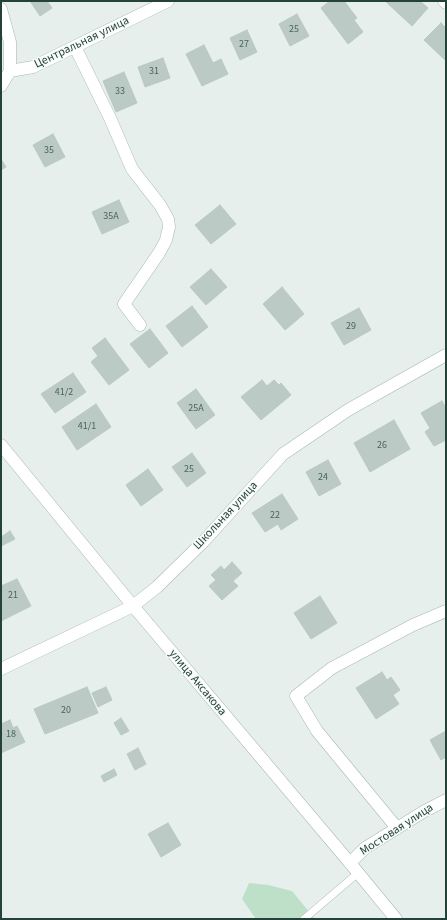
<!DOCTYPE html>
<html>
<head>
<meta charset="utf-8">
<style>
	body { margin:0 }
	#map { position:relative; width:447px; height:920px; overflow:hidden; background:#e6efeb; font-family:"Source Sans 3",sans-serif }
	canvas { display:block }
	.frame { position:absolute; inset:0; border:2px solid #24423a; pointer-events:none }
</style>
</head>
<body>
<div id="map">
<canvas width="447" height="920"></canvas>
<div class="frame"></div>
</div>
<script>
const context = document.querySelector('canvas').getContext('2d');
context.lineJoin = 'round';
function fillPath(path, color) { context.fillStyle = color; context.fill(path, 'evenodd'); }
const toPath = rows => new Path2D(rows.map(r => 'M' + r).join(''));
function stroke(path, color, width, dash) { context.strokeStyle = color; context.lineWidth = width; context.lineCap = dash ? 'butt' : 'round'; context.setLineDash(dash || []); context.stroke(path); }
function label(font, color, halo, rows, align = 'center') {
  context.font = font + ' "Source Sans 3",sans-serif'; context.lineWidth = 3; context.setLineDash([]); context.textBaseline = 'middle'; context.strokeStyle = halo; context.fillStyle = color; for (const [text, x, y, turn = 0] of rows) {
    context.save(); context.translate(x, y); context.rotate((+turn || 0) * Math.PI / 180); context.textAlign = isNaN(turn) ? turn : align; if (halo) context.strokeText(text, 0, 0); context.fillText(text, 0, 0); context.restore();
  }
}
fillPath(toPath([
	[249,883,268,885,292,891,315,919,256,919,242,899]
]), '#bfe0c8');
const building = toPath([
	[30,1,47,1,52,8,40,16,30,1],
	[330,1,344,1,357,18,354,20,363,32,348,44,321,8,330,1],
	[385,1,420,1,428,8,412,26,385,1],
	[297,14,309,36,290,46,279,24,297,14],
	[441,23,446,28,446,61,424,40,441,23],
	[247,30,257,52,240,60,230,38,247,30],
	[204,45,213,63,221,59,228,74,202,86,186,54,204,45],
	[163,58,170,78,145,87,138,67,163,58],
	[124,72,137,103,116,112,103,81,124,72],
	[53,134,65,157,45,167,33,145,53,134],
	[1,159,6,167,1,170,1,159],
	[119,200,129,222,102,234,92,212,119,200],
	[220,205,236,224,211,244,195,225,220,205],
	[211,269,227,287,206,305,190,287,211,269],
	[282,287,304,314,285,330,263,304,282,287],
	[192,306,208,327,182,347,166,326,192,306],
	[359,308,371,330,344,345,331,323,359,308],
	[150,329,168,353,149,368,130,344,150,329],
	[105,338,129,370,109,385,91,362,98,356,92,348,105,338],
	[73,373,86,392,55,413,41,394,73,373],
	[262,380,267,386,274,380,279,385,281,383,291,395,261,420,241,397,262,380],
	[196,389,215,415,196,429,177,403,196,389],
	[442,401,446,408,446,440,434,446,425,432,430,428,421,413,442,401],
	[96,404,111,427,77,450,62,427,96,404],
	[394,420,410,449,370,472,354,443,394,420],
	[192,453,206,473,187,487,172,467,192,453],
	[328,460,341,484,319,496,306,472,328,460],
	[148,469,163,490,141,506,126,485,148,469],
	[282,494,298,519,281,530,278,524,265,532,252,513,282,494],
	[10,531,15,539,1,546,1,537,10,531],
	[232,562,242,573,233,581,238,586,222,600,209,586,216,580,211,575,221,566,224,570,232,562],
	[17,579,31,606,1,621,1,586,17,579],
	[320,596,337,623,311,639,294,613,320,596],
	[382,672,387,680,391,677,400,690,393,695,399,704,376,719,356,688,382,672],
	[87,687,98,713,45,734,34,709,87,687],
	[106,687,112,700,98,707,92,693,106,687],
	[121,718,129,731,121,735,114,723,121,718],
	[10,720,13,728,17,726,25,742,1,753,1,724,10,720],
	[446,731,446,757,441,760,430,740,446,731],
	[138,748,146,764,135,770,127,754,138,748],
	[114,769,117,775,104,782,101,776,114,769],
	[168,823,181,845,161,857,148,834,168,823]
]);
fillPath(building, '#bbcac4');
stroke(building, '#b8c9c2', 1);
const service = toPath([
	[304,919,358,873]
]);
const minor = toPath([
	[444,1,446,3],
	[1,9,10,42,10,71],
	[75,47,110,118,132,169,160,205,168,219,169,227,166,240,159,253,124,304,140,325],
	[1,86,10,71,33,67,168,1],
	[1,669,133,606,157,587,204,541,283,454,348,410,446,355],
	[397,828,317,731,296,696,332,668,413,625,446,611],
	[350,863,365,848,423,812,446,800]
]);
const tertiary = toPath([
	[1,445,133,606,350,863,396,919]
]);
stroke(service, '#a8b8b2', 8);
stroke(minor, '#a8b8b2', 13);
stroke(tertiary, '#a8b8b2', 13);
stroke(service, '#fff', 7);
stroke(minor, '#fff', 12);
stroke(tertiary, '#fff', 12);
label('10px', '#4a645c', null, [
	["25",294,30],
	["27",244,45],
	["31",154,72],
	["33",120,92],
	["35",49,151],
	["35А",111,217],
	["29",351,327],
	["41/2",64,393],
	["25А",196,409],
	["41/1",87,427],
	["26",382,446],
	["25",189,470],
	["24",323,478],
	["22",275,516],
	["21",13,596],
	["20",66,711],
	["18",11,735]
]);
label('12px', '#24423a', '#f7fbf9', [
	["Центральная улица",82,43,-26],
	["Школьная улица",226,516,-47],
	["улица Аксакова",197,683,50],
	["Мостовая улица",397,830,-33]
]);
</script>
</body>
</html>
